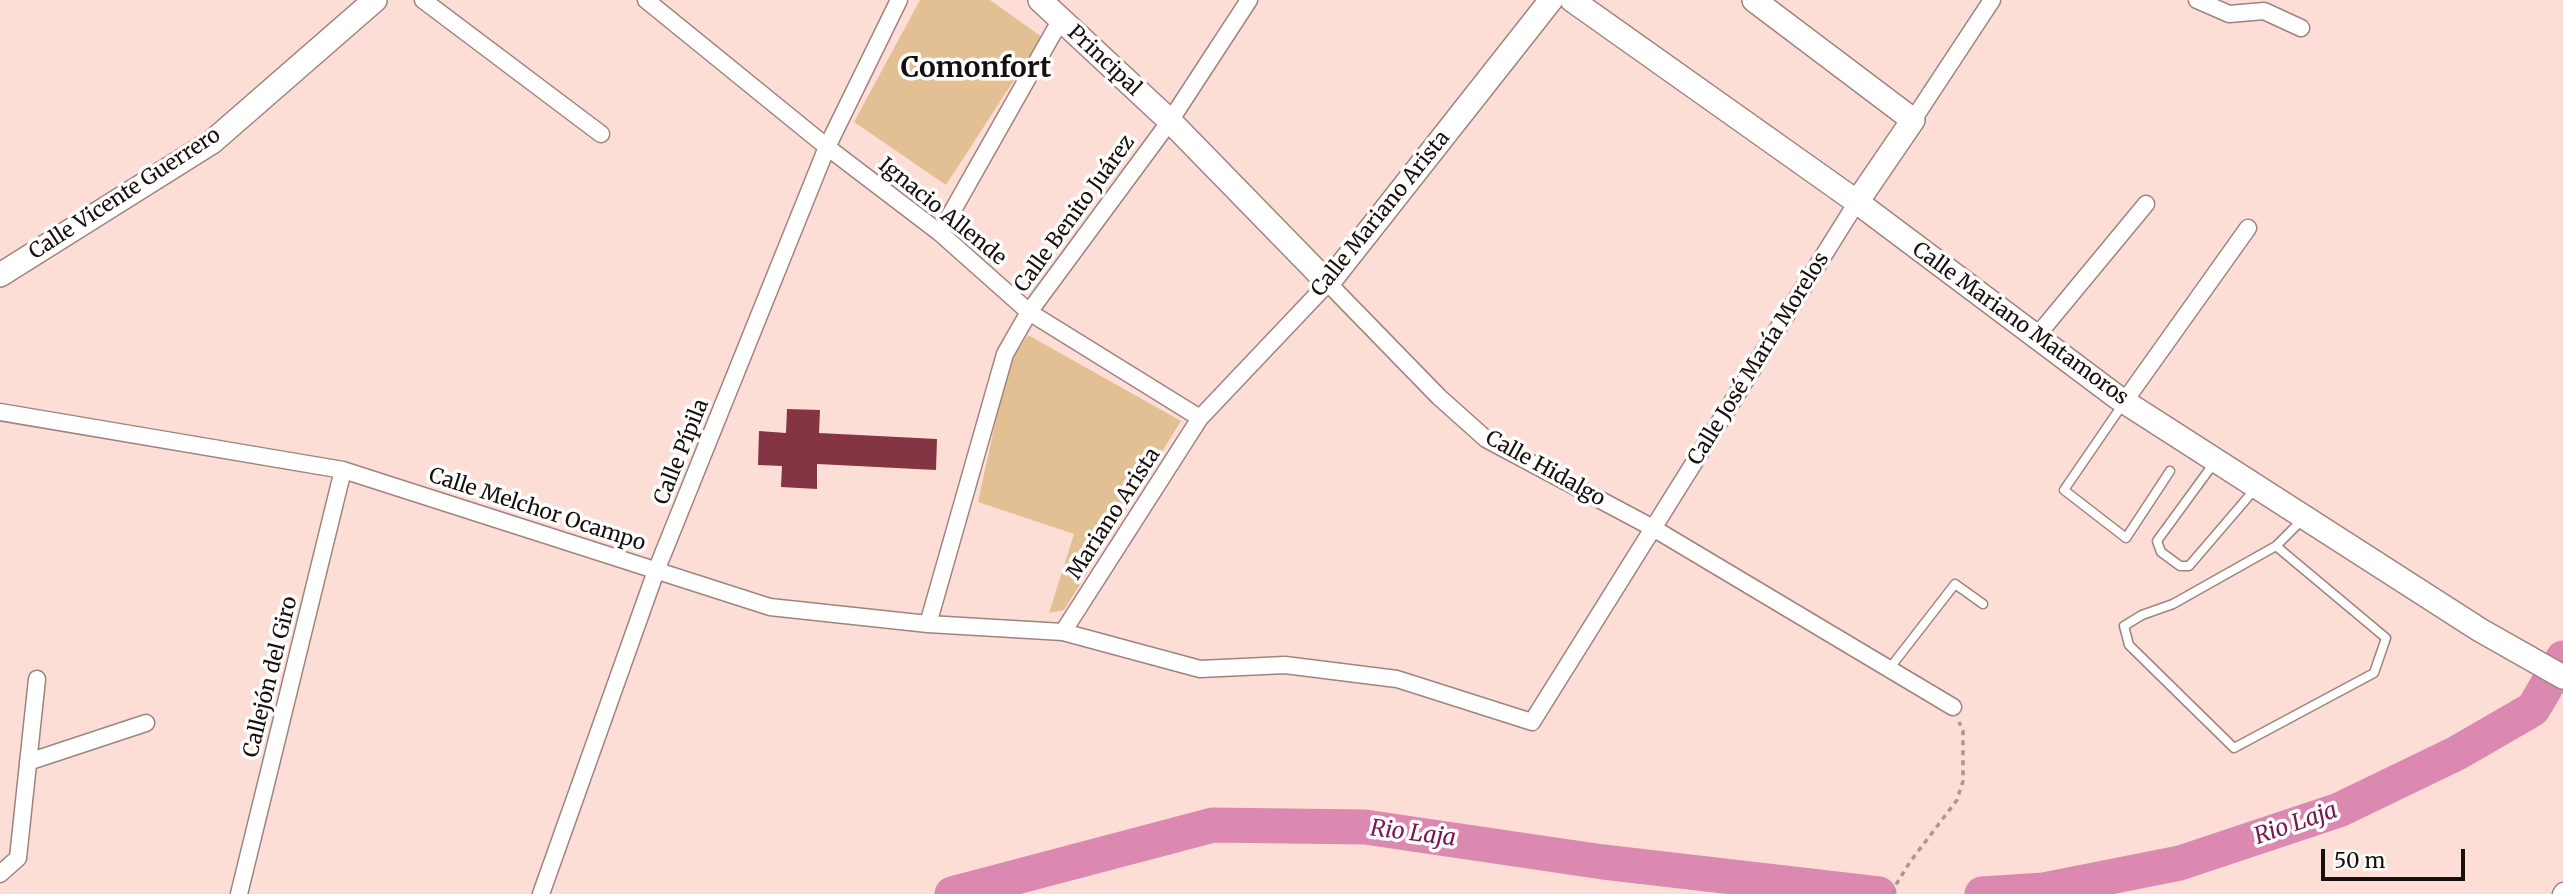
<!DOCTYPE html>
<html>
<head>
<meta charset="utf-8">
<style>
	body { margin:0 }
	#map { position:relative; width:2563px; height:894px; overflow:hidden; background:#fdded7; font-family:Merriweather,serif }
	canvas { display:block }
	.scale { position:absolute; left:2321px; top:849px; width:144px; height:32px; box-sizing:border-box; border:4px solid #180e0b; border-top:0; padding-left:9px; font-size:21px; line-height:24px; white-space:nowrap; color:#180e0b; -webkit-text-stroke:5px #fff; paint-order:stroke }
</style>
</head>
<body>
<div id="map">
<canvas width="2563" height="894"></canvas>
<div class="scale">50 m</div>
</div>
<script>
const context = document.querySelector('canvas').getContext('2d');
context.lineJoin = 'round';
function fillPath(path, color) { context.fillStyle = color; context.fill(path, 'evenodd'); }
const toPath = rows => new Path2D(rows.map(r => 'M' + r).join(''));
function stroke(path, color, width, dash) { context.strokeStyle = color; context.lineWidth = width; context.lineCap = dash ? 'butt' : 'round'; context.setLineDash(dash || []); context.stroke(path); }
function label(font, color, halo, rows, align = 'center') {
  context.font = font + ' Merriweather,serif'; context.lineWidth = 7; context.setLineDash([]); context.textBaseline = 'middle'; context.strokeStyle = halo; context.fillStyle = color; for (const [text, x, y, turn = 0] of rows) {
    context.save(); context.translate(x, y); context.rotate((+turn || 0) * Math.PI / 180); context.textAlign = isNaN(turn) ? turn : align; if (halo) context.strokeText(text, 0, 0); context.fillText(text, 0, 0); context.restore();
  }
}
fillPath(toPath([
	[920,0,990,0,1042,37,946,185,854,122],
	[1028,335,1181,421,1064,610,1049,613,1074,534,978,502,1008,364]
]), '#e3c093');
stroke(toPath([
	[952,894,1213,825,1365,827,1603,862,1879,894],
	[1982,894,2044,890,2180,863,2339,810,2457,753,2533,709,2563,658]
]), '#db89b0', 35);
fillPath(toPath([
	[787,409,820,410,819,433,937,439,936,470,817,464,817,489,781,487,782,466,758,465,759,431,786,433]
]), '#843443');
const lane = toPath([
	[2123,404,2064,490,2126,538,2170,471],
	[2214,463,2157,541,2161,552,2180,566,2189,566,2255,489],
	[2276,546,2386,638,2374,673,2234,748,2129,645,2124,626,2142,615,2173,604,2276,546,2304,518],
	[1889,669,1955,584,1983,604]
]);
const street = toPath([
	[423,0,601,134],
	[646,0,827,147,940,233,1029,312,1200,418],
	[2197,0,2229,14,2264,11,2301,28],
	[1913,120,1992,0],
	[940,233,1060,21],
	[2036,337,2146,204],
	[2124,402,2248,228],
	[0,412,343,470,770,607,928,624,1063,632,1200,669,1285,665,1397,679,1532,722,1857,202],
	[928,624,1005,354,1029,312,1170,121,1249,0],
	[1063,632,1200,418,1328,283,1439,397,1486,439,1653,528,1953,707],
	[28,762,146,723],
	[0,874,18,858,37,679],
	[239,894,343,470],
	[541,894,656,571,827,147,899,0],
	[2561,894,2563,891]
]);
const secondary = toPath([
	[1040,0,1170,121,1328,283,1551,0],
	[1572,0,1857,202,2117,397,2480,630,2563,677],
	[1754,0,1913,120,1857,202],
	[0,275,212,142,375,0]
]);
stroke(lane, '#9f837d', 11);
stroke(street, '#9f837d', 19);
stroke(secondary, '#9f837d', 26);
stroke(toPath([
	[1893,894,1897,883,1910,862,1957,800,1963,781,1963,731,1959,722]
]), '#ad9590', 3.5, [5, 5]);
stroke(lane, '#fff', 8);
stroke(street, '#fff', 16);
stroke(secondary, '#fff', 23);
label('21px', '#180e0b', '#fff', [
	["Principal",1104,61,43],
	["Calle Vicente Guerrero",125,194,-33],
	["Ignacio Allende",942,212,39],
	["Calle Benito Juárez",1075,214,-54],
	["Calle Mariano Arista",1381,214,-51],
	["Calle Mariano Matamoros",2020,324,36],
	["Calle José María Morelos",1759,359,-58],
	["Calle Pípila",682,452,-68],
	["Calle Hidalgo",1545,469,29],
	["Calle Melchor Ocampo",537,510,18],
	["Mariano Arista",1114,514,-57],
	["Callejón del Giro",271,677,-76]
]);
label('italic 23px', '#781850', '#fff', [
	["Rio Laja",2296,824,-19],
	["Rio Laja",1413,834,7]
]);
label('bold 28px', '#180e0b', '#fff', [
	["Comonfort",976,69]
]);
</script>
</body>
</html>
